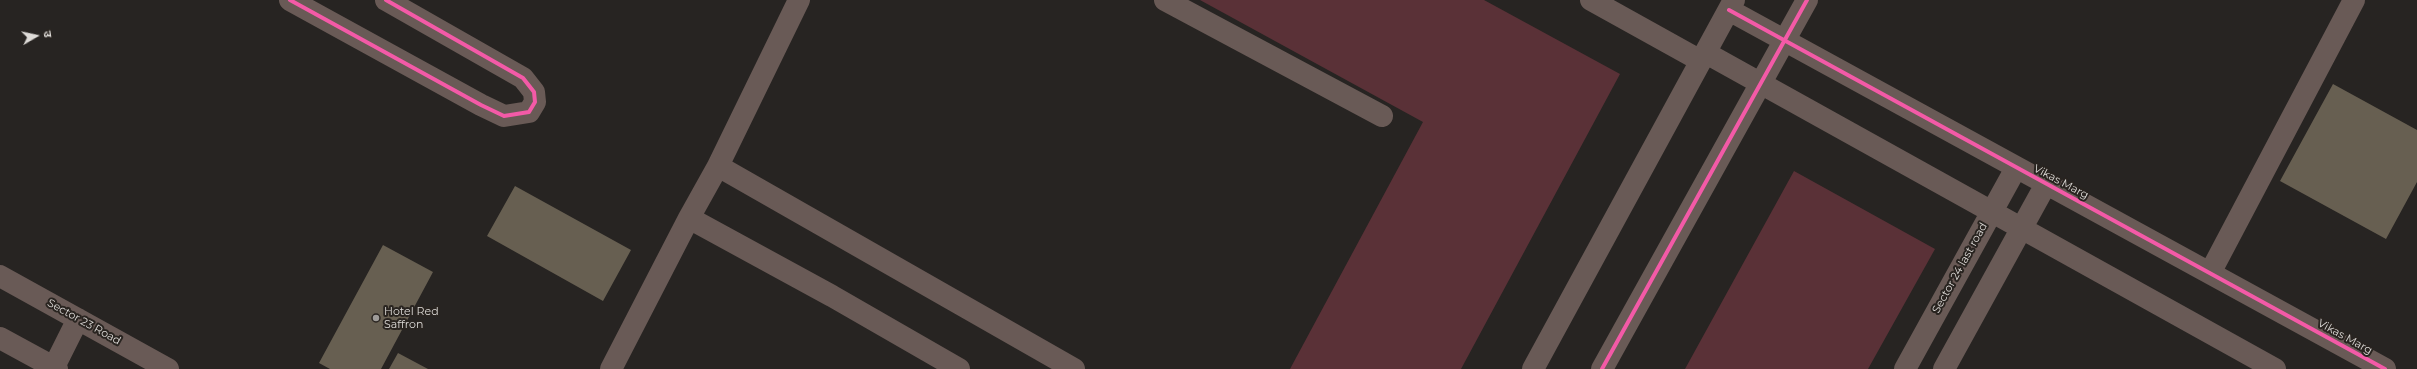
<!DOCTYPE html>
<html>
<head>
<meta charset="utf-8">
<style>
	body { margin:0 }
	#map { position:relative; width:2417px; height:369px; overflow:hidden; background:#272422; font-family:Montserrat,"Noto Sans Devanagari",sans-serif }
	canvas { display:block }
	.north { position:absolute; left:16px; top:16px; width:40px; height:40px; -webkit-text-stroke:3px #292420; paint-order:stroke; rotate:81deg; font-size:11px; font-weight:700; line-height:16px; text-align:center; color:#dedbd8 }
	.north::after { content:''; display:block; margin:auto; width:14px; height:18px; background:#dedbd8; clip-path:polygon(50% 0,100% 100%,50% 72%,0 100%) }
</style>
</head>
<body>
<div id="map">
<canvas width="2417" height="369"></canvas>
<div class="north">उ</div>
</div>
<script>
const context = document.querySelector('canvas').getContext('2d');
context.lineJoin = 'round';
function fillPath(path, color) { context.fillStyle = color; context.fill(path, 'evenodd'); }
const toPath = rows => new Path2D(rows.map(r => 'M' + r).join(''));
function stroke(path, color, width, dash) { context.strokeStyle = color; context.lineWidth = width; context.lineCap = dash ? 'butt' : 'round'; context.setLineDash(dash || []); context.stroke(path); }
function label(font, color, halo, rows, align = 'center') {
  context.font = font + ' Montserrat,sans-serif'; context.lineWidth = 4; context.setLineDash([]); context.textBaseline = 'middle'; context.strokeStyle = halo; context.fillStyle = color; for (const [text, x, y, turn = 0] of rows) {
    context.save(); context.translate(x, y); context.rotate((+turn || 0) * Math.PI / 180); context.textAlign = isNaN(turn) ? turn : align; if (halo) context.strokeText(text, 0, 0); context.fillText(text, 0, 0); context.restore();
  }
}
fillPath(toPath([
	[1200,0,1484,0,1620,74,1461,369,1290,369,1423,122],
	[1794,171,1935,249,1868,369,1685,369]
]), '#5a3137');
fillPath(toPath([
	[2333,84,2417,130,2417,182,2386,239,2280,181],
	[515,186,631,250,603,301,487,236],
	[383,245,433,272,381,369,330,369,319,363],
	[398,353,428,369,389,369]
]), '#675f51');
stroke(toPath([
	[290,0,481,105,504,116,529,112,535,102,534,92,523,78,386,0],
	[1165,0,1382,116],
	[1591,0,1701,61],
	[1729,10,2385,369],
	[1706,53,2275,369],
	[718,166,1074,369],
	[689,218,832,296,959,369],
	[2210,273,2354,0],
	[0,276,168,369],
	[0,338,57,369],
	[53,369,78,319],
	[611,369,689,218,718,166,799,0],
	[1533,369,1734,0],
	[1602,369,1807,0],
	[1905,369,2016,168],
	[1944,369,2046,184]
]), '#695a56', 22);
stroke(toPath([
	[290,0,481,105,504,116,529,112,535,102,534,92,523,78,386,0],
	[1729,10,2385,369],
	[1602,369,1807,0]
]), '#f35aa7', 4);
for (const [x, y, r, color] of [
	[376,318,4,"#9e9b98"]
]) { const dot = new Path2D(); dot.arc(x, y, r, 0, 2 * Math.PI); context.fillStyle = color; context.fill(dot); stroke(dot, '#292420', 1.5); }
label('11px', '#dedbd8', '#292420', [
	["Vikas Marg",2061,182,28],
	["Sector 24 last road",1960,268,-61],
	["Sector 23 Road",84,322,29],
	["Vikas Marg",2345,337,29]
]);
label('11px', '#dedbd8', '#292420', [
	["Hotel Red",384,312],
	["Saffron",384,325]
], 'left');
</script>
</body>
</html>
